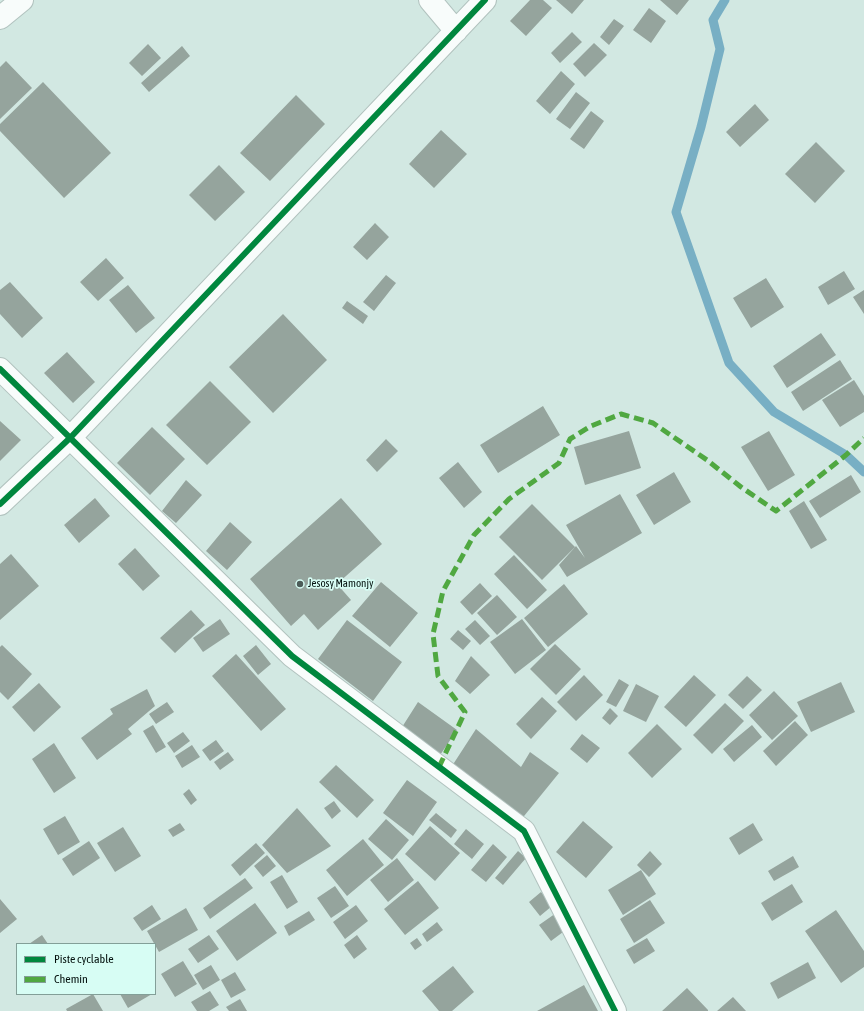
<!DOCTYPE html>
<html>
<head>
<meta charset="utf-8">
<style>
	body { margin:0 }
	#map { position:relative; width:864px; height:1011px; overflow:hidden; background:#d2e8e2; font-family:"Asap Condensed",sans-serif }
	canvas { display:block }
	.legend { position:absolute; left:16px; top:943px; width:140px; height:52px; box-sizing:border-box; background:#d7fdf4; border:1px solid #839f98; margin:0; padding:5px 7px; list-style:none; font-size:12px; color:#04110e }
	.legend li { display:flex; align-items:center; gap:8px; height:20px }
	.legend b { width:20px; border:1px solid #839f98 }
</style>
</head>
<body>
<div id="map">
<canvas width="864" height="1011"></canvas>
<ul class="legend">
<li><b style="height:5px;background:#00873e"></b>Piste cyclable</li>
<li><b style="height:5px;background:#50a841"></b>Chemin</li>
</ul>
</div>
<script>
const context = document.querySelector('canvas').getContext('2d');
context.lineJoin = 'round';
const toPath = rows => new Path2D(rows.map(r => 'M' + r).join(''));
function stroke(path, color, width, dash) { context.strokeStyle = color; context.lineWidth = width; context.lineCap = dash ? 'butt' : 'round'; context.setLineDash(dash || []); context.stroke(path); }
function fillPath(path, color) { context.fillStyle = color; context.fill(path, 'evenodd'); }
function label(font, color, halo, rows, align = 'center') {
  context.font = font + ' "Asap Condensed",sans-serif'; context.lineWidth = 3.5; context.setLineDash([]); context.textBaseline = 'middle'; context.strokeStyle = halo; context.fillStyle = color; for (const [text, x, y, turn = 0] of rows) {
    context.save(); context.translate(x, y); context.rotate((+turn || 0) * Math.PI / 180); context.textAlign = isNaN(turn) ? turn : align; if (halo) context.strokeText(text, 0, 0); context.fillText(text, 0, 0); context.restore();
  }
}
stroke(toPath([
	[725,0,713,20,720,49,701,127,676,212,729,363,774,412,846,455,864,472]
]), '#78afc4', 9);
fillPath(toPath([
	[530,0,543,0,552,8,526,36,510,21],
	[556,0,584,0,572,14],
	[660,0,689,0,677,15],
	[649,8,666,21,651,43,633,30],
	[614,19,624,26,609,45,600,37],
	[572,32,582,42,560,63,551,53],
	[594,43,607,55,585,77,573,64],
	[148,44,161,58,142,76,129,63],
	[182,46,190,56,149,92,141,83],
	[6,61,32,88,0,119,0,67],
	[561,71,575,84,550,114,536,101],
	[43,82,111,153,64,198,0,131,0,124],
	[576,92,590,103,570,129,556,119],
	[296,95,325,124,270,181,240,153],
	[755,104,769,120,740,147,726,132],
	[591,111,604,121,584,149,570,139],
	[441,130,467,154,434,188,409,164],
	[816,142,845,171,815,203,785,174],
	[219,165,245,192,215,221,189,195],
	[375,223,389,237,367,260,353,247],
	[106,258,124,278,98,301,80,282],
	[844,271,855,289,828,305,818,287],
	[386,275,396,283,374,311,363,302],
	[766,278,784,307,751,328,733,298],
	[10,282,43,318,22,338,0,314,0,290],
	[128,285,155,318,136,333,109,300],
	[864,290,864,314,853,297],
	[347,301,368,316,363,324,342,308],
	[283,314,327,360,273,413,229,367],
	[821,333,836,355,787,388,773,366],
	[67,352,95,382,73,403,44,373],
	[840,360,852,379,803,411,791,392],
	[854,380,864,396,864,412,840,427,822,400],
	[210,381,251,422,207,465,166,425],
	[543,406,560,435,498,473,480,445],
	[0,421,21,440,0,461],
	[152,427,185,459,150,495,117,463],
	[629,431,641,468,585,485,574,447],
	[769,431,795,475,768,491,741,447],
	[386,439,398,451,377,472,366,460],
	[458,462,482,492,464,508,439,478],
	[674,472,691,502,654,525,636,495],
	[851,475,861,492,820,518,809,501],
	[186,480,202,495,176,523,162,511],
	[620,494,642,533,567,577,559,565,576,546,585,558,566,525],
	[95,498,110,516,79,543,64,525],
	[341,498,382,544,337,584,351,600,318,630,304,614,291,626,250,579],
	[804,501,827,540,811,549,789,511],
	[532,504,575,547,542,580,499,537],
	[230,522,252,542,227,570,206,551],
	[135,548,160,576,143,591,118,564],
	[11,554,39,586,0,620,0,564],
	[514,555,547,590,527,609,494,574],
	[381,582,418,613,390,647,352,616],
	[480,583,492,596,472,615,460,602],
	[564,584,588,614,548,647,524,618],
	[497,595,517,617,497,635,477,613],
	[191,610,205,625,175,653,160,638],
	[220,619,230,634,203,652,193,638],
	[522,619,546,650,515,674,490,642],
	[347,620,402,662,373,701,318,659],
	[475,620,490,636,480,645,465,629],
	[458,630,471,641,463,650,450,639],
	[555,644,581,669,556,695,530,669],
	[2,645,32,674,8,700,0,692,0,647],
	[256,645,271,664,258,675,243,656],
	[236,654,286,709,261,731,212,676],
	[471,656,490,675,470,694,455,681],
	[584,675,603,695,576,721,557,702],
	[694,675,716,695,686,727,664,707],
	[747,676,762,690,743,709,728,695],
	[619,679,629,685,616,707,606,702],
	[841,682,855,712,811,732,797,702],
	[39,683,61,707,34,732,12,707],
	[636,684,659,696,646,722,623,711],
	[147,689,155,706,128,729,132,734,97,760,81,738,113,714,110,709],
	[774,691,798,716,772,740,749,715],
	[542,697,557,711,531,739,516,724],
	[167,702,174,712,156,724,149,714],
	[418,702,457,730,436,761,397,735],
	[725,703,744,721,712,754,693,735],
	[610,708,618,716,610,725,602,718],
	[795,721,808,735,776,766,763,751],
	[657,724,682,749,652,778,628,753],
	[153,725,166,747,156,753,143,731],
	[752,725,762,737,734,762,723,749],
	[476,729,521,767,530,752,559,773,520,821,452,766],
	[183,732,190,741,174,753,167,743],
	[582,734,600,748,587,763,570,749],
	[216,740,224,751,210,761,202,750],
	[54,743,76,778,54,793,32,759],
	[192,745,200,757,182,768,175,756],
	[228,752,234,760,220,770,214,762],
	[336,765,374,800,357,818,319,782],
	[407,780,437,802,413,836,383,813],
	[189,789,197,800,191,805,183,794],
	[334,801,341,811,332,819,324,808],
	[297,808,331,846,287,873,262,845],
	[436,813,457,830,451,838,429,820],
	[65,816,80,842,58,855,43,829],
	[386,819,409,840,392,860,368,839],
	[583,821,613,847,586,878,556,852],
	[180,823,185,830,173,837,168,830],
	[753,823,763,840,739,855,729,838],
	[430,826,460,853,435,881,405,854],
	[123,827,141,856,115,872,97,843],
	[466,829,484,844,472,859,454,844],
	[363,839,384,865,347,896,326,870],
	[89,841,100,858,73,876,62,859],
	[256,843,265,853,240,876,231,865],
	[493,844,507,857,486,882,471,870],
	[518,851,526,858,503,885,495,878],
	[650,851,662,864,649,877,637,865],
	[267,855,276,866,263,877,254,866],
	[793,856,799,867,774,881,768,871],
	[397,858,414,880,388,902,370,880],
	[641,870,656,894,623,915,608,890],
	[282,875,298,902,287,909,270,882],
	[245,878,253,888,210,919,203,908],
	[418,881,439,908,405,935,384,909],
	[792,884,803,902,772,921,761,903],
	[335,886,349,906,331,918,317,898],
	[541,892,552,906,540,916,529,902],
	[0,899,17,919,0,933],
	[650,900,665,923,634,943,620,919],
	[255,903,277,933,237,961,216,931],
	[152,905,161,919,142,931,133,918],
	[356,905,368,921,345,939,333,922],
	[186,908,198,930,159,952,147,931],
	[836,910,864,951,864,967,841,983,805,931],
	[309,911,315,920,289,936,284,926],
	[559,911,571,926,551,941,539,925],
	[437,922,443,930,427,942,422,934],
	[42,935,48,944,29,944],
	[209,935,219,949,198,963,188,949],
	[357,935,367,949,354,959,344,945],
	[417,938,422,945,415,950,410,943],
	[647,938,655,951,634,964,626,950],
	[183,961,197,984,175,997,161,974],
	[808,962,816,978,778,999,770,983],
	[211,965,220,980,203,990,194,975],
	[453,966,474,992,452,1011,439,1011,422,991],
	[235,972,246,990,231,998,221,980],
	[584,985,598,1011,537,1011],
	[687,988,708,1010,708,1011,662,1011],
	[210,991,219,1005,209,1011,197,1011,191,1002],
	[93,994,103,1011,67,1011,66,1009],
	[120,994,152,994,128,1008],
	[733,997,746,1011,717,1011],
	[240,999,247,1011,229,1011,226,1007]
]), '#95a49d');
const street = toPath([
	[430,0,456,31],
	[0,18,22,0],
	[0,369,292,656,524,831,615,1011],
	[0,504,70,438,485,0]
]);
stroke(street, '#b1c2be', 24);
stroke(street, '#f8fcfb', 22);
stroke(toPath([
	[439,767,465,712,438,676,433,634,443,591,474,535,509,499,559,463,570,439,591,426,621,414,653,423,707,460,741,487,776,511,846,455,864,438]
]), '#50a841', 5, [10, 5]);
stroke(toPath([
	[0,369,292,656,524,831,615,1011],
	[0,504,70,438,485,0]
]), '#00873e', 6);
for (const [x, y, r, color] of [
	[300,584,4,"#4c5c58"]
]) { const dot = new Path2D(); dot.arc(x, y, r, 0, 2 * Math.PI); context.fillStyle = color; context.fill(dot); stroke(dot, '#d7fdf4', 1.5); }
label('11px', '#04110e', '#d7fdf4', [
	["Jesosy Mamonjy",308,584]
], 'left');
</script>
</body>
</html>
